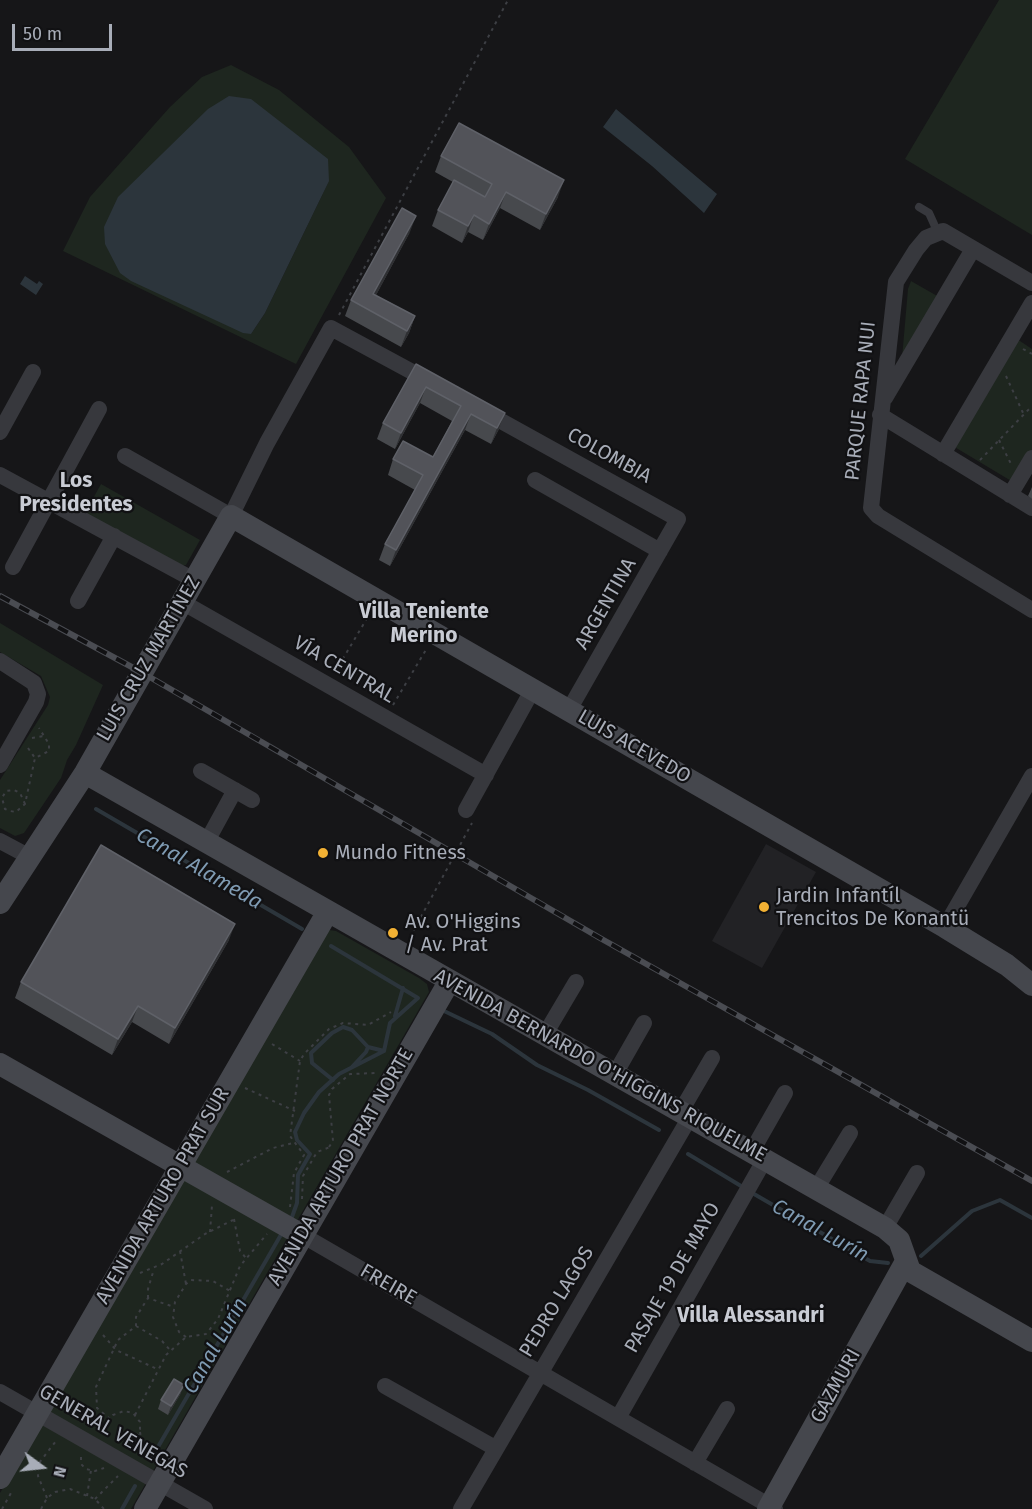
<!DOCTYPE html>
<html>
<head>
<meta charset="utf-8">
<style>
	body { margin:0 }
	#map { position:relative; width:1032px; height:1509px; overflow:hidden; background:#161618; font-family:"Fira Sans",sans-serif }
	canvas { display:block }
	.north { position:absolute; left:12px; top:1437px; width:60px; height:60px; -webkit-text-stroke:4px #111113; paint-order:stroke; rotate:105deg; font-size:16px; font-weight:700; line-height:24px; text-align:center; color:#a8adb8 }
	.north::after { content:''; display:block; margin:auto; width:21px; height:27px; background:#a8adb8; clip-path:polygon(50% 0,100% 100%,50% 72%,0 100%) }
	.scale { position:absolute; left:12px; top:24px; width:100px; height:27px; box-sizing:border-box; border:3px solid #a8adb8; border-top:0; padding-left:8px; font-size:18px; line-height:21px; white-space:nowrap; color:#a8adb8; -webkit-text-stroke:4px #111113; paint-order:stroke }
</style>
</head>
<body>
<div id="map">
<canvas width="1032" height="1509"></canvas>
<div class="north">N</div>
<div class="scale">50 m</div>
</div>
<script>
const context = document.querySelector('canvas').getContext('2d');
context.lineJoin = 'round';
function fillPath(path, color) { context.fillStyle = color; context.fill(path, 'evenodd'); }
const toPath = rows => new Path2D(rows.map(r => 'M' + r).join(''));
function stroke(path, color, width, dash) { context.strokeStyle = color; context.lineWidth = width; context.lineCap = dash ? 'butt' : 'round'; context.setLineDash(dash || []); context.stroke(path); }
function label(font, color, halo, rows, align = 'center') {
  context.font = font + ' "Fira Sans",sans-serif'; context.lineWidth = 4.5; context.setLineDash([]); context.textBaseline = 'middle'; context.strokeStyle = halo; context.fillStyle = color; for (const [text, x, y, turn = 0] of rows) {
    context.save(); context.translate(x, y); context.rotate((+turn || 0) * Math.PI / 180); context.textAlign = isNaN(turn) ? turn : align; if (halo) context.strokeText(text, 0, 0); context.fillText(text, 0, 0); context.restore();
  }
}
fillPath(toPath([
	[766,844,816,872,762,968,712,941]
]), '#222225');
fillPath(toPath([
	[999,0,1032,0,1032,235,905,159],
	[231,65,279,90,349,147,386,198,296,364,63,251,90,197,170,107,202,77],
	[329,181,265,313,251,334],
	[911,281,939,297,902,358,908,289],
	[1017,339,1032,349,1032,450,1013,482,953,446],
	[101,484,200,540,186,565,181,566,85,513],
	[0,623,103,685,76,745,67,760,61,778,24,833,15,836,0,828,0,780,48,705,50,697,41,676,0,652],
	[329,930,336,931,419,978,427,984,429,992,131,1509,0,1509,0,1493,324,933]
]), '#1e261f');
fillPath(toPath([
	[229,96,251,99,328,159,329,181,265,313,251,334,243,333,131,281,120,273,105,244,104,227,118,197,208,109],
	[616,109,717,194,704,213,652,166,603,127],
	[25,276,37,284,39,281,43,284,36,295,20,284]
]), '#2c353c');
stroke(toPath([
	[96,809,302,929],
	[442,1010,492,1034,537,1065,588,1090,659,1130],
	[395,1016,403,988],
	[352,1067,366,1052,368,1047],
	[333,1080,312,1063,311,1053,332,1033,343,1027,352,1030,368,1047,384,1051],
	[688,1154,741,1186],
	[754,1194,870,1261,888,1263],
	[292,1217,297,1203,298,1175,310,1154,297,1140,295,1132,304,1113,319,1092,339,1074,384,1051,390,1023,418,998,331,946],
	[921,1256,972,1211,1000,1200,1032,1218],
	[151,1459,282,1233],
	[122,1509,135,1486]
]), '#2c353c', 4);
stroke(toPath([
	[339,315,508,0],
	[1023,349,1032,354],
	[1006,376,1024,415],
	[999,440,1011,464],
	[980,460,1032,406],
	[335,672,369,615],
	[393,705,427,648],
	[32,738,44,736],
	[28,748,35,758],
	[25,804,20,793,14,790,6,791,2,798,5,809,10,811,16,812,25,804,35,758,49,751,49,744,39,728],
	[410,937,472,823],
	[272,1044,300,1061],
	[245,1088,295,1111],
	[329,1147,333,1141,329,1095,332,1089,350,1074,376,1073],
	[227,1172,273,1148,293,1143],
	[302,1199,303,1176,317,1152,330,1147],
	[290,1207,294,1173,304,1155,290,1136,300,1061,304,1054,329,1029,343,1023,368,1025,391,1012],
	[234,1219,240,1251,246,1258],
	[210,1232,212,1205],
	[180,1251,186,1284],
	[140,1273,162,1264,205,1234,233,1220],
	[148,1298,148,1289,154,1269],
	[136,1326,162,1341,170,1350],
	[103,1335,116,1350,157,1369],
	[186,1337,179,1332,173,1317,175,1302,186,1284,191,1280,213,1281,230,1291],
	[135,1415,166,1355,186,1337,206,1334,218,1319,240,1266,267,1234],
	[76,1417,97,1408],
	[110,1419,97,1408,96,1387,118,1340,136,1326,136,1317,148,1298,174,1307],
	[140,1432,144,1456],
	[106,1436,108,1421,113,1415,124,1411,133,1413,140,1422,140,1429,136,1440,126,1447],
	[81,1457,81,1464,86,1469,95,1471,104,1468],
	[87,1496,91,1470],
	[47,1498,38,1476,39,1463,56,1441],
	[95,1499,118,1476],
	[2,1509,11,1493],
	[41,1509,47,1498,55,1492,70,1489,95,1499,104,1509]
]), '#3d3f44', 2, [3, 4.5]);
stroke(toPath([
	[919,207,929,213,938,233]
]), '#37383d', 8);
stroke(toPath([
	[1032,283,943,231,926,238,916,250,896,282,871,508,878,516,1032,610],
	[885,398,973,249],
	[483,411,678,519,569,710],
	[880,415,1032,508],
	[0,432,33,372],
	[943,454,1032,303],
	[125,456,231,516,267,443,331,328,429,381],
	[0,475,194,580],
	[535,480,660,551],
	[1010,495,1032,458],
	[13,567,99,409],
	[78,601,114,536],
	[182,602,486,775],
	[0,661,34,683,38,694,36,702,0,765],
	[201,771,252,800],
	[466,810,533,689],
	[0,841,30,857],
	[206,843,235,790],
	[945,927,1032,776],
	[544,1036,576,982],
	[615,1074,644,1023],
	[681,1111,712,1058],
	[752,1151,785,1093],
	[816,1189,850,1133],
	[885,1228,917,1173],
	[302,1235,775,1509],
	[385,1386,495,1448],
	[0,1392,205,1509],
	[618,1418,765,1159],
	[695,1463,727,1409],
	[461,1509,690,1117]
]), '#37383d', 16);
stroke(toPath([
	[85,773,885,1228,899,1240,910,1271,1032,1341],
	[0,903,85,773,231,516,945,927,1007,965,1032,985],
	[0,1064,302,1235],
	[0,1478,327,913],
	[145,1509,449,982],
	[768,1509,905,1263]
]), '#45474d', 22);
const rail = toPath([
	[0,596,141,672,600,938,1032,1181]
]);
stroke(rail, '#4a4c52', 6);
stroke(rail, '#111113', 4, [11]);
fillPath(toPath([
	[441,156,558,197,540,230,500,208,483,240,468,232,462,243,432,226,438,210,453,182,435,172],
	[410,232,376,295,415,316,409,333,401,347,345,316,351,300],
	[416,364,505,413,499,429,491,444,465,430,390,566,379,560,385,544,415,490,388,475,393,459,433,457,452,421,420,403,395,449,377,439,383,423],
	[1032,487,1032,499,1028,496],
	[229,940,169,1044,132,1022,112,1055,15,998,21,982],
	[181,1393,168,1415,158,1409,161,1400]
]), '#47494d');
fillPath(toPath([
	[564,180,558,197,540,230,546,214],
	[506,192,500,208,483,240,489,224],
	[474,215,468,232,462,243,468,226],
	[416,216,410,232,368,310,373,294],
	[415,316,409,333,401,347,407,331],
	[426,387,420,403,395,449,401,433],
	[505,413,499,429,491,444,497,428],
	[471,414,465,430,390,566,396,550],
	[235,924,229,940,169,1044,175,1028],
	[138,1006,132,1022,112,1055,118,1039],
	[184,1385,181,1393,168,1415,171,1406]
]), '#2f3033');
const building = toPath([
	[459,123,564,180,546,214,506,192,489,224,474,215,468,226,438,210,454,180,485,197,492,184,441,156,459,123],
	[402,208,416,216,373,294,415,316,407,331,351,300,402,208],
	[416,364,505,413,497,428,471,414,396,550,385,544,423,475,393,459,403,441,433,457,461,406,426,387,401,433,383,423,416,364],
	[101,845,235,924,175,1028,138,1006,118,1039,21,982,101,845],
	[174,1379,184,1385,171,1406,161,1400,174,1379]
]);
fillPath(building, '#525359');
stroke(building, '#5f6168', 1.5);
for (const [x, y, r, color] of [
	[323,853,6,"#f2b134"],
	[764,907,6,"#f2b134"],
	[393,933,6,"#f2b134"]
]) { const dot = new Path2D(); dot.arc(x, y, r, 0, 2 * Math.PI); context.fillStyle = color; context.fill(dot); stroke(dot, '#111113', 2); }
label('20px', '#a8adb8', '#111113', [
	["PARQUE RAPA NUI",861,401,-84],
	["COLOMBIA",609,456,29],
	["ARGENTINA",606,604,-60],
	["LUIS CRUZ MARTÍNEZ",149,659,-60],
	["VÍA CENTRAL",344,670,30],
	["LUIS ACEVEDO",634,747,30],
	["AVENIDA BERNARDO O'HIGGINS RIQUELME",600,1066,29],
	["AVENIDA ARTURO PRAT NORTE",341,1167,-60],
	["AVENIDA ARTURO PRAT SUR",163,1196,-60],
	["PASAJE 19 DE MAYO",673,1278,-60],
	["FREIRE",388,1285,30],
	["PEDRO LAGOS",557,1302,-59],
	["GAZMURI",836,1386,-61],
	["GENERAL VENEGAS",113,1432,30]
]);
label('20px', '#a8adb8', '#111113', [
	["Mundo Fitness",335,853],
	["Jardin Infantíl",776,896],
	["Trencitos De Konantü",776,919],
	["Av. O'Higgins",405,922],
	["/ Av. Prat",405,945]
], 'left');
label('bold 21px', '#c9ccd4', '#111113', [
	["Los",76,481],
	["Presidentes",76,505],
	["Villa Teniente",424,612],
	["Merino",424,636],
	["Villa Alessandri",751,1316]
]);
label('italic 21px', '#7f9bb3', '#111113', [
	["Canal Alameda",199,869,30],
	["Canal Lurín",820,1231,29],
	["Canal Lurín",216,1346,-60]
]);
</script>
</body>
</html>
